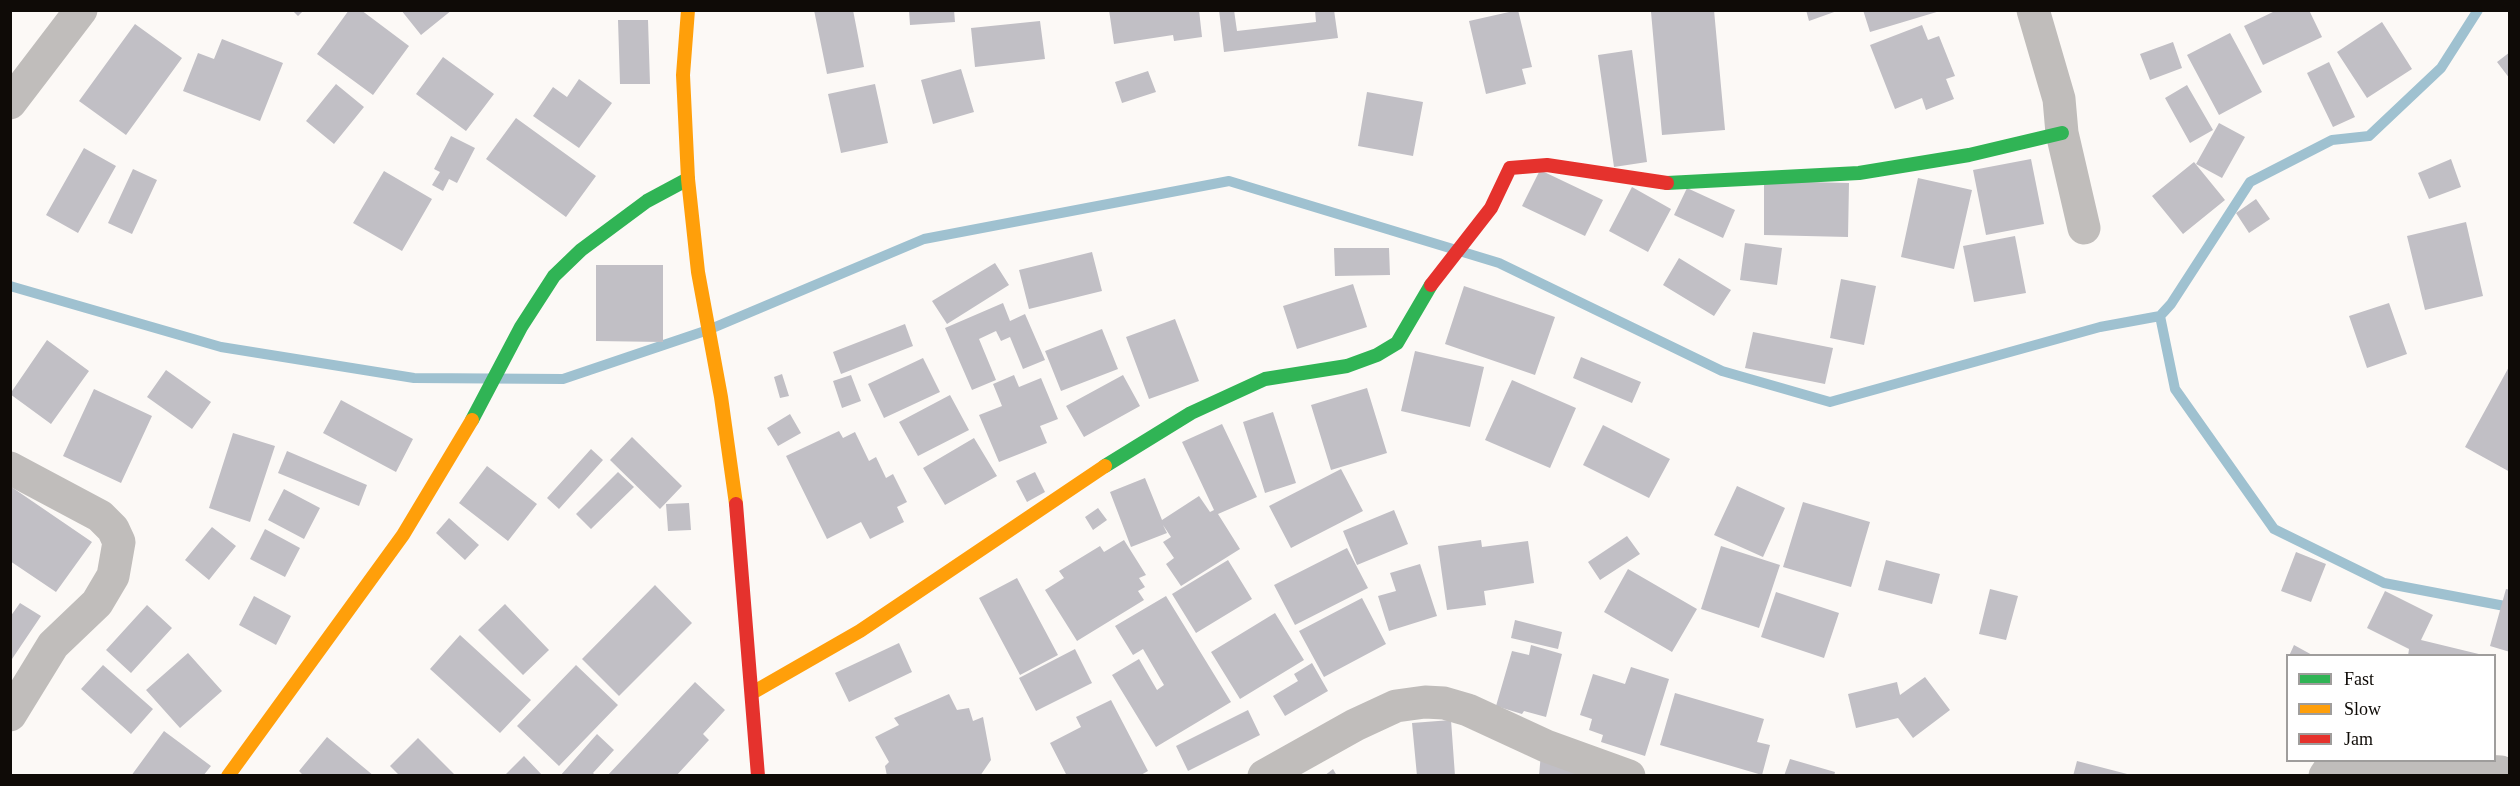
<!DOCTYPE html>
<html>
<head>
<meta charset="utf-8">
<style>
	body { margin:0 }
	#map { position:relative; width:2520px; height:786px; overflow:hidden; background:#fcf9f6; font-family:"Times New Roman",serif }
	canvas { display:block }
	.frame { position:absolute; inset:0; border:12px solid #0f0b07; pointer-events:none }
	.legend { position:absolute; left:2286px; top:654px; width:210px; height:108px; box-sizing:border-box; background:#fff; border:2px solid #9f9d9c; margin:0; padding:8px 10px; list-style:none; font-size:18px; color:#0f0b07 }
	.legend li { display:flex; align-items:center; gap:12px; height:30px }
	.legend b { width:30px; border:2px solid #9f9d9c }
</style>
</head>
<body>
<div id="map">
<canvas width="2520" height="786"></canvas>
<div class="frame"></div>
<ul class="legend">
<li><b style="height:8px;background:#30b455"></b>Fast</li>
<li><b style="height:8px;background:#ff9f0a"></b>Slow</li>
<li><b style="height:8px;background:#e5322d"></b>Jam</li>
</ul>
</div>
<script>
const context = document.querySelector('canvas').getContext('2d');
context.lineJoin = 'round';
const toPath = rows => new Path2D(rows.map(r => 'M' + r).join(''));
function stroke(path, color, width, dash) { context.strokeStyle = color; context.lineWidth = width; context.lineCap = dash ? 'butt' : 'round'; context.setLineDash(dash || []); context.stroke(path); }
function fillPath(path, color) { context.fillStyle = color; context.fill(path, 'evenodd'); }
stroke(toPath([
	[10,286,221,347,414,378,563,379,708,330,924,239,1229,181,1499,263,1722,371,1830,402,2100,327,2160,316,2171,304,2250,182,2332,140,2369,136,2441,68,2478,10],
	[2160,316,2175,389,2274,529,2384,583,2510,607]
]), '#9fc1d0', 10);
fillPath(toPath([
	[292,10,304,10,298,16],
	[349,10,361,10,409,46,373,95,317,54],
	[401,10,452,10,421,35],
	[814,10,853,10,864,67,827,74],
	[909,10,954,10,955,22,910,25],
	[1109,10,1199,10,1202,37,1174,41,1173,35,1114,44],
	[1219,10,1234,10,1237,31,1316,22,1315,10,1334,10,1338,38,1224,52],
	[1518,10,1532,67,1522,69,1526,84,1486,94,1469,21],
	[1671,10,1714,10,1725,130,1662,135,1651,12],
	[1806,10,1837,10,1837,11,1809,21],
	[1863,10,1940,10,1940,11,1870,32],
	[2277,10,2309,10,2322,37,2263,65,2244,26],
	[618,20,648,20,650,84,620,84],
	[1040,21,1045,59,975,67,971,28],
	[2382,22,2412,69,2367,98,2337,52],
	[135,24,182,58,126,135,79,101],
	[1922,25,1928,40,1939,36,1955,76,1946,79,1954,99,1926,110,1922,98,1895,109,1870,45],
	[2230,33,2262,92,2219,115,2187,55],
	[222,39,283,63,260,121,183,91,198,53,214,59],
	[2173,42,2182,68,2150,80,2140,54],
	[1632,50,1647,162,1614,167,1598,55],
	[2510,52,2510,79,2497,62],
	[443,57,494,94,466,131,416,94],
	[2329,62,2355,117,2333,127,2307,73],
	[961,69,974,112,933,124,921,80],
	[1148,71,1156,92,1122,103,1115,82],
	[579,79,612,103,579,148,533,116,553,87,567,97],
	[336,84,364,107,334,144,306,121],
	[875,84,888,143,841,153,828,94],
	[2187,85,2213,130,2190,143,2165,98],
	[1367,92,1423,102,1413,156,1358,146],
	[516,118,596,176,566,217,486,159],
	[2219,123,2245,137,2222,178,2196,164],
	[451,136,475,148,457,183,449,179,443,191,432,185,440,172,434,169],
	[84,148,116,166,78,233,46,215],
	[2031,159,2044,224,1986,235,1973,170],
	[2451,159,2461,187,2429,199,2418,173],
	[2194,162,2225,200,2183,234,2152,196],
	[133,169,157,180,132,234,108,223],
	[1540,170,1603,200,1585,236,1522,206],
	[384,171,432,199,402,251,353,223],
	[1918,178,1972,190,1954,269,1901,257],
	[1764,181,1849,183,1848,237,1764,235],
	[1632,187,1671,209,1648,252,1609,231],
	[1687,188,1735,210,1723,238,1674,215],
	[2256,199,2270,219,2249,233,2236,213],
	[2466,222,2483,296,2425,310,2407,236],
	[2015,236,2026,293,1974,302,1963,246],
	[1745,243,1782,248,1777,285,1740,280],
	[1334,248,1389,248,1390,275,1335,276],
	[1092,252,1102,291,1029,309,1019,270],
	[1679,258,1731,290,1714,316,1663,285],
	[995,263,1009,285,947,324,932,301],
	[596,265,663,265,663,342,596,341],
	[1841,279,1876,286,1864,345,1830,338],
	[1353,284,1367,327,1297,349,1283,306],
	[1464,286,1555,317,1535,375,1445,344],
	[1003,303,1010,321,1025,314,1045,360,1023,369,1010,337,1001,341,996,331,979,339,996,380,972,390,945,328],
	[2389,303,2407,354,2367,368,2349,316],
	[1175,319,1199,381,1149,399,1126,337],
	[905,324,913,346,841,374,833,352],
	[1102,329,1118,369,1061,391,1045,351],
	[1753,332,1833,348,1825,384,1745,368],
	[47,340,89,371,51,424,10,394],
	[1415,351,1484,367,1470,427,1401,411],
	[1581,357,1641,382,1632,403,1573,378],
	[923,358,940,392,884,418,868,384],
	[2510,365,2510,472,2465,447],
	[166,370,211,402,192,429,147,397],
	[782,374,789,396,780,398,774,377],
	[851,375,861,401,842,408,833,381],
	[1014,375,1019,387,1041,378,1058,419,1040,426,1047,443,999,462,979,415,1002,406,993,384],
	[1123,375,1140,406,1084,437,1066,406],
	[1512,380,1576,408,1550,468,1485,440],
	[1367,388,1387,453,1331,470,1311,405],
	[94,389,152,416,121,483,63,456],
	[950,395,969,430,918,456,899,422],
	[341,400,413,439,396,472,323,433],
	[1273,412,1296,483,1265,493,1243,422],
	[790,414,801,433,778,446,767,428],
	[1222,424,1257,497,1218,514,1240,549,1181,586,1166,564,1174,558,1163,542,1171,537,1163,525,1167,533,1131,547,1110,492,1145,478,1162,520,1199,496,1210,512,1214,510,1182,442],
	[1603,425,1670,459,1649,498,1583,465],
	[839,431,843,438,855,432,869,461,876,457,886,478,893,474,907,502,897,507,904,522,870,539,861,522,827,539,786,456],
	[233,433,275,446,250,522,209,508],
	[632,437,682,486,660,509,610,460],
	[974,438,997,476,945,505,923,468],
	[591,449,603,460,559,509,547,498],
	[287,451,367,485,359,506,278,473],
	[487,466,537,504,508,541,459,503],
	[1341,469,1363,511,1291,548,1269,506],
	[618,472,634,487,591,529,576,514],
	[1035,472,1045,492,1027,502,1016,481],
	[10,486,92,542,56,592,10,561],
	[1737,486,1785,508,1763,557,1714,535],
	[284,489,320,508,304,539,268,520],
	[1803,502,1870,522,1851,587,1783,567],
	[689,503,691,530,668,531,666,504],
	[1098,508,1107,520,1093,530,1085,517],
	[1394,510,1408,544,1357,565,1343,531],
	[449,518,479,545,465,560,436,533],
	[212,527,236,546,209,580,185,560],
	[265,529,300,548,285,577,250,559],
	[1627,536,1640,554,1600,580,1588,562],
	[1124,540,1146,575,1139,578,1145,587,1138,591,1144,600,1077,641,1045,590,1064,578,1059,571,1100,546,1104,552],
	[1481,540,1482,547,1528,541,1534,583,1484,591,1486,605,1447,610,1438,546],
	[1721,546,1780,565,1759,628,1701,609],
	[1347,548,1368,588,1295,625,1274,585],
	[2296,552,2326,564,2311,602,2281,591],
	[1228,560,1252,599,1196,633,1172,594],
	[1886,560,1940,574,1932,604,1878,590],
	[1420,564,1437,616,1389,631,1378,596,1396,591,1390,573],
	[1628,569,1697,609,1672,652,1604,612],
	[1017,578,1058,655,1020,675,979,598],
	[655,585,692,623,619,696,582,659],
	[1990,589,2018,596,2006,640,1979,634],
	[2506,589,2510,590,2510,652,2490,646],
	[2385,591,2433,615,2421,640,2487,656,2408,656,2409,649,2367,628],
	[1776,592,1839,613,1824,658,1761,637],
	[254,596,291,616,276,645,239,625],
	[1166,596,1231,702,1156,747,1112,675,1139,659,1157,690,1164,685,1143,649,1133,655,1115,626],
	[1362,598,1386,644,1324,677,1299,631],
	[20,603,41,616,10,662,10,617],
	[505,604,549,650,523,675,478,630],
	[147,605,172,628,131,673,106,650],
	[1275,613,1304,660,1240,699,1211,652],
	[1515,620,1562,632,1558,649,1511,638],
	[460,635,531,700,500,733,430,669],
	[899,643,912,672,849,702,835,673],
	[1531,645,1562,654,1546,717,1524,711,1522,714,1496,706,1512,651,1529,655],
	[2294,645,2314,656,2289,656],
	[1075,649,1092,683,1036,711,1019,678],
	[188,653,222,691,180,728,146,690],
	[1312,663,1328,691,1285,716,1273,696,1298,681,1294,674],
	[103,665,153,709,131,734,81,689],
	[576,665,618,705,559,766,517,726],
	[1631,667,1669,679,1645,756,1601,742,1603,735,1589,730,1592,719,1580,715,1593,674,1625,684],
	[1925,677,1950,710,1913,738,1898,718,1856,728,1848,694,1897,682,1900,695],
	[695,682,725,710,703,734,709,740,676,776,607,776],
	[1675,693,1764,719,1757,742,1770,745,1762,775,1660,745],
	[949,694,957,710,969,708,973,721,983,717,991,760,980,776,887,776,885,766,889,762,875,737,899,725,894,718],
	[1111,700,1148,771,1139,776,1067,776,1050,743,1081,727,1076,717],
	[1248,710,1260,735,1188,771,1176,746],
	[1451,720,1455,776,1417,776,1412,723],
	[164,731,211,766,203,776,131,776],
	[597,734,614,750,593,773,596,776,560,776],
	[327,737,374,776,304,776,299,771],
	[418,738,456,776,400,776,390,766],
	[1542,741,1581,745,1578,776,1539,776],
	[524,756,543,776,504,776],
	[1790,759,1835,772,1834,776,1784,776],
	[2077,761,2131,775,2131,776,2073,776],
	[1333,769,1337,776,1324,776]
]), '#c1bfc5');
stroke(toPath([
	[2033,10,2059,99,2062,133,2084,228],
	[10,103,81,10],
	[10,468,100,516,113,529,119,542,113,576,97,603,53,645,10,715],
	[1264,776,1355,725,1396,706,1425,702,1444,703,1468,710,1546,746,1629,776],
	[2325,776,2329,770,2348,763,2501,772]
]), '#c0bdbb', 33);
stroke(toPath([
	[1667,183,1859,173,1969,155,2062,133],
	[472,420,521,327,554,276,581,250,647,201,688,179],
	[1105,466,1191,413,1265,379,1347,366,1377,355,1397,343,1431,285]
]), '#30b455', 14);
stroke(toPath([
	[688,10,683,75,688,179,698,272,721,397,736,504],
	[752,693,860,631,1105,466],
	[228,776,403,535,472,420]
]), '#ff9f0a', 14);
stroke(toPath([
	[1431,285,1491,208,1510,168,1547,165,1667,183],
	[736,504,758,776]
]), '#e5322d', 14);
</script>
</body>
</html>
